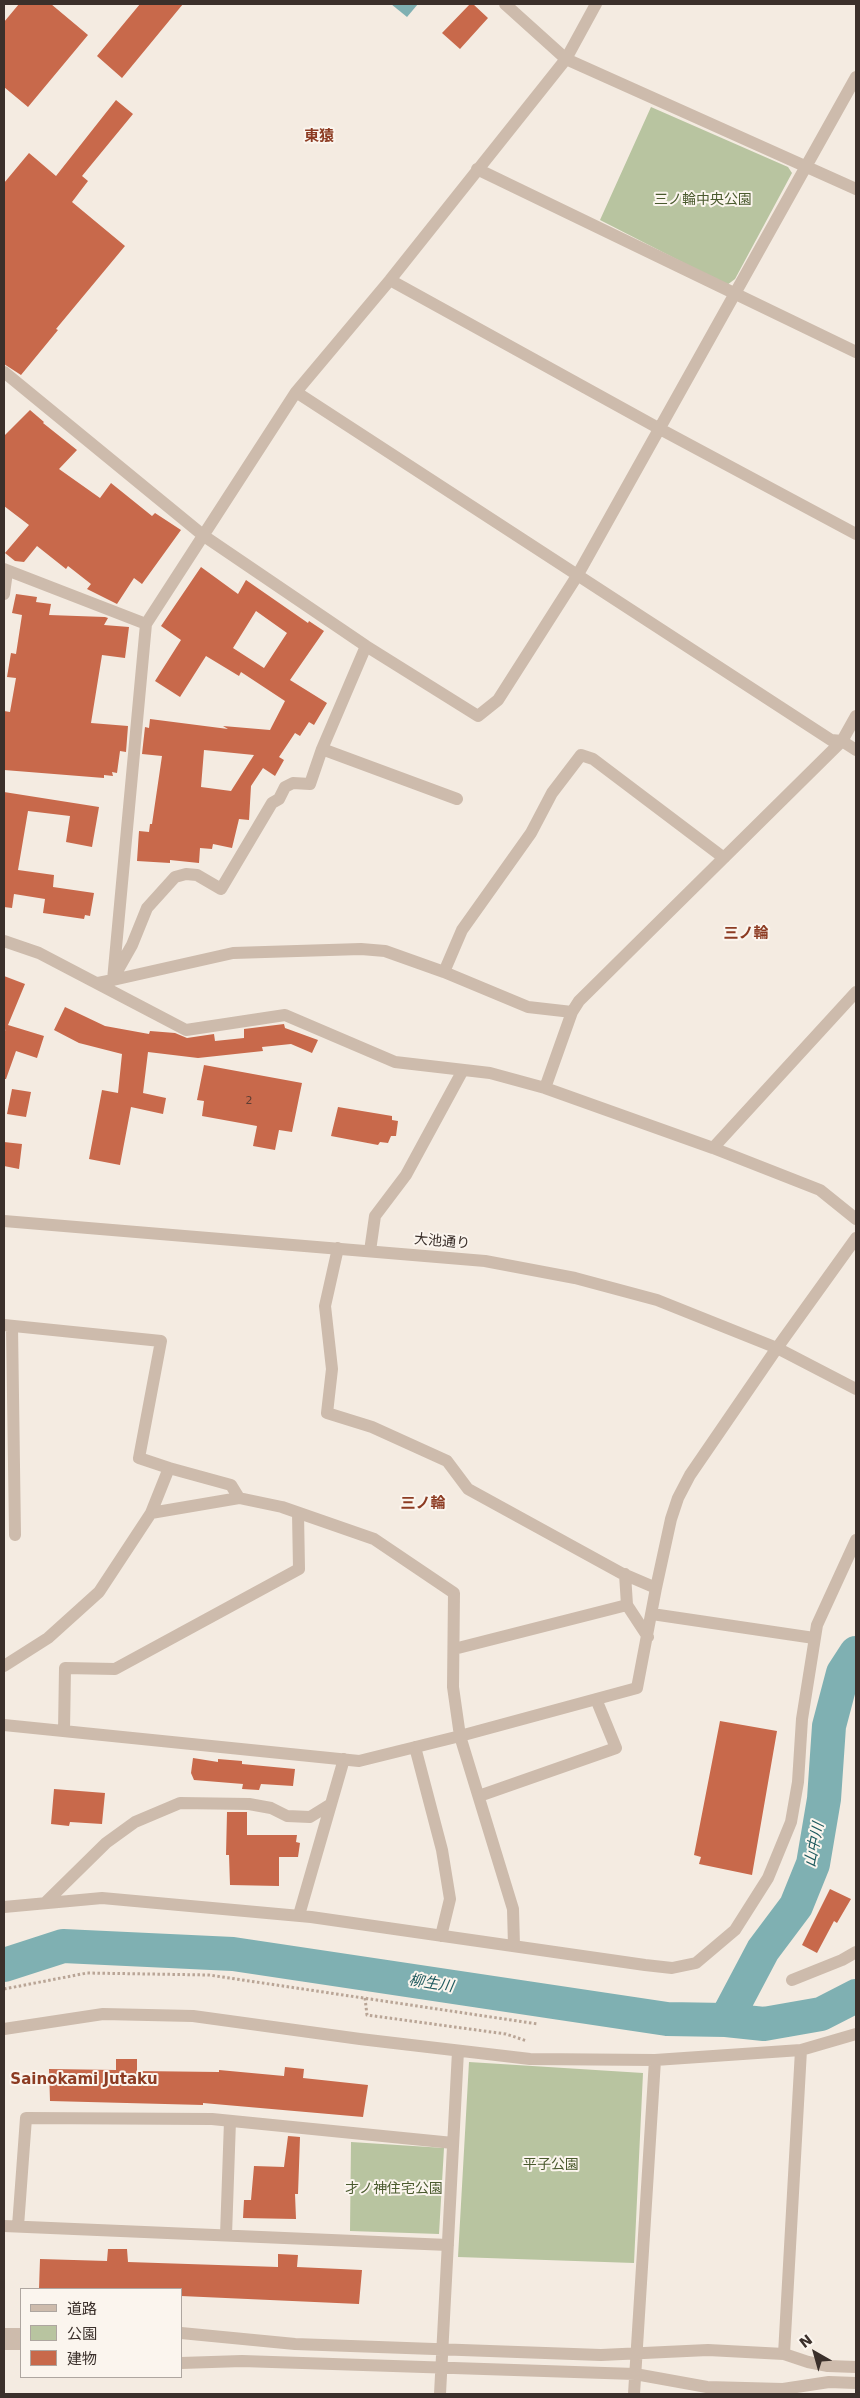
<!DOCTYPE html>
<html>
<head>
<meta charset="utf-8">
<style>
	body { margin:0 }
	#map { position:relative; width:860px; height:2398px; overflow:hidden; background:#f4ebe1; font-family:"DejaVu Sans","Noto Sans JP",sans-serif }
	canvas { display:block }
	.frame { position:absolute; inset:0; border:5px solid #3b302b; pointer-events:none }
	.legend { position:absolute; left:20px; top:2288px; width:162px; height:90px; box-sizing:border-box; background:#fbf5ee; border:1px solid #aea6a0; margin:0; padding:6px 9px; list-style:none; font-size:15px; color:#3b302b }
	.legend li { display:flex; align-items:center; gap:10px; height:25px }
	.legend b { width:25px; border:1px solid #aea6a0 }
	.north { position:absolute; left:790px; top:2328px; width:50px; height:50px; -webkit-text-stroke:4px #fbf5ee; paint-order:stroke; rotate:322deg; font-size:14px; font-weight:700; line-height:20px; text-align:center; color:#3b302b }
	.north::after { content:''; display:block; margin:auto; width:18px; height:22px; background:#3b302b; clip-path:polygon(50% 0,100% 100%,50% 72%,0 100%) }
</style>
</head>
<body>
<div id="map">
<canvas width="860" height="2398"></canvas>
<div class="frame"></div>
<ul class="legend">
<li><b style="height:6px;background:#cdbbac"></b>道路</li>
<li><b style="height:14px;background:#b8c4a0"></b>公園</li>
<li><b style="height:14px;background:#c8694b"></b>建物</li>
</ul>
<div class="north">N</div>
</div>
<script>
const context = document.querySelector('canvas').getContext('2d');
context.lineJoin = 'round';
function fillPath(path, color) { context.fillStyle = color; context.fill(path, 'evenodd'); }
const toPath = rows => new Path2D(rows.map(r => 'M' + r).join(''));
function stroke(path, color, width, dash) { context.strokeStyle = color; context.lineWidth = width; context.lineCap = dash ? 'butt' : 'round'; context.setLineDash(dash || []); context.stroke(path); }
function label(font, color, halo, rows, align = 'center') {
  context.font = font + ' "DejaVu Sans","Noto Sans JP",sans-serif'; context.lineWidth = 4; context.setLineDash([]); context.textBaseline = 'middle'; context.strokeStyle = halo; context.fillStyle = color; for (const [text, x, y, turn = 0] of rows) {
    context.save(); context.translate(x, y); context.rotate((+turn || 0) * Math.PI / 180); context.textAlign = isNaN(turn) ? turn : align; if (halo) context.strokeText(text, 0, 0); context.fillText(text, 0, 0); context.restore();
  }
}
fillPath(toPath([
	[651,107,788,167,792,173,735,279,727,285,600,220],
	[469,2062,643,2073,634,2263,458,2257],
	[351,2142,444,2148,439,2234,350,2231]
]), '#b8c4a0');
fillPath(toPath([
	[391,4,418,4,407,17]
]), '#7fb0b2');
stroke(toPath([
	[4,1965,63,1946,233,1954,667,2019,726,2020,764,2024,821,2014,856,1996],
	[726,2020,763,1950,796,1906,813,1864,824,1799,829,1726,843,1673,856,1653]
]), '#7fb0b2', 34);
fillPath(toPath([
	[19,4,51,4,88,35,28,107,4,87,4,22],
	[140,4,183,4,122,78,97,56],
	[470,4,473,4,488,18,460,49,442,33],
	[116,100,133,114,82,176,88,181,72,202,125,246,56,329,58,330,21,375,4,364,4,183,29,153,56,176],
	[30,410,44,422,43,423,77,450,59,469,100,498,111,483,152,516,155,513,181,530,142,584,134,578,117,604,87,589,91,584,68,566,66,569,37,546,24,562,15,561,5,553,29,525,4,506,4,436],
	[201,567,238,594,246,580,308,623,309,621,324,631,290,680,327,703,314,725,309,722,300,736,295,733,279,757,284,760,275,776,263,768,251,786,249,820,239,819,232,848,213,844,212,849,200,848,199,863,170,860,170,863,137,861,139,831,149,832,150,824,152,824,162,756,142,754,145,727,149,728,150,719,228,729,223,726,270,730,285,701,241,672,239,676,206,656,180,697,155,681,181,640,161,626],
	[256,611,287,633,264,668,233,648],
	[204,750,254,755,231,791,201,787],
	[16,594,37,597,36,602,51,604,49,615,105,617,108,618,104,625,129,627,125,658,102,655,91,723,128,726,126,752,120,751,117,773,112,772,113,776,104,775,104,778,4,770,4,711,10,712,16,678,7,677,11,653,16,654,22,615,12,613],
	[4,792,99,807,92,847,66,842,70,816,28,811,18,870,54,875,53,887,94,893,90,916,85,915,84,919,43,913,45,899,14,894,12,908,4,907],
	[4,976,25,984,8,1025,44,1036,37,1058,16,1051,6,1079,4,1079,4,1035,6,1028,4,1034],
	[65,1007,105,1026,149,1034,150,1031,175,1033,187,1038,214,1034,215,1041,244,1038,244,1029,284,1024,285,1028,318,1040,312,1053,291,1044,262,1047,263,1051,198,1058,148,1052,143,1093,166,1098,163,1114,131,1107,120,1165,89,1159,102,1090,118,1093,122,1054,79,1043,54,1030],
	[204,1065,302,1083,292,1132,279,1130,275,1150,253,1146,257,1126,202,1116,204,1101,197,1100],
	[12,1089,31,1092,26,1117,7,1114],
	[338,1107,392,1116,392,1120,398,1121,396,1136,391,1136,388,1143,380,1142,378,1145,331,1136],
	[4,1142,22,1144,19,1169,4,1166],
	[720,1721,777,1731,752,1875,699,1864,701,1857,694,1855],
	[193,1758,218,1762,218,1759,242,1761,242,1764,295,1769,293,1786,261,1784,259,1790,242,1789,243,1784,194,1780,191,1773],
	[54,1789,105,1793,102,1824,70,1822,69,1826,51,1824],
	[227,1812,247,1812,247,1835,297,1835,296,1842,300,1843,298,1857,279,1857,279,1886,230,1885,229,1855,226,1855],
	[830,1889,851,1899,837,1923,834,1921,817,1953,802,1945],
	[116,2059,137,2059,137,2071,219,2072,219,2070,284,2076,285,2067,304,2069,303,2078,368,2085,363,2117,203,2103,203,2105,50,2101,49,2069,116,2070],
	[288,2136,300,2137,298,2194,295,2194,296,2219,243,2218,244,2200,251,2200,254,2166,284,2167],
	[108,2249,127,2249,128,2262,278,2267,278,2254,298,2255,297,2267,362,2270,359,2304,181,2296,181,2289,39,2289,40,2259,107,2261]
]), '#c8694b');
stroke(toPath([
	[4,1989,87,1973,209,1975,538,2024],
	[365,1998,367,2015,506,2034,527,2041]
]), '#b9a596', 3, [2.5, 2.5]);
stroke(toPath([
	[505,4,566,59,856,189],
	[477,169,856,352],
	[390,280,660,429,856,534],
	[4,372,204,536,366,646,322,749,310,784,293,783,285,787,279,799,272,803,221,889,197,875,186,874,175,877,147,908,132,945,115,975],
	[296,392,831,740,842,741,856,750],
	[4,569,146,624],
	[4,594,7,572],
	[366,646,478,716,498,700,577,576,856,77],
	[322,749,457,799],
	[4,941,39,953,186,1030,285,1015,395,1062,490,1073,545,1088,713,1148,820,1190,856,1219],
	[444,972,462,930,531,833,552,793,581,755,593,759,724,858],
	[113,980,233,953,361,949,385,951,444,972,528,1007,572,1012],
	[98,983,113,980,146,624,296,392,390,280,566,59,596,4],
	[545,1088,572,1012,579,1001,842,741,856,716],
	[713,1148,856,992],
	[4,1221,485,1261,575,1278,657,1300,777,1348,856,1389],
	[338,1248,325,1306,332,1369,327,1413,372,1427,447,1461,468,1489,621,1573,656,1588],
	[370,1251,375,1216,406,1175,463,1070],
	[4,1325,161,1341,139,1458,169,1468,151,1513,99,1592,48,1638,4,1666],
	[12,1326,15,1535],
	[169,1468,231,1485,239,1498],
	[151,1513,239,1498,282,1507,374,1539,454,1593,453,1687,460,1736,513,1909,514,1946],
	[625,1574,627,1605,648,1637],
	[652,1614,814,1638],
	[454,1649,627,1605],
	[4,1725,359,1761,460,1736,637,1688,656,1588,671,1519,678,1498,690,1475,777,1348,856,1238],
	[64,1731,65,1668,115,1669,299,1569,298,1513],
	[415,1747,442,1850,450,1899,441,1936],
	[479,1796,616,1748,596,1699],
	[46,1902,106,1843,135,1822,180,1803,249,1804,271,1808,287,1816,310,1817,331,1804],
	[4,1907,102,1898,311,1917,645,1965,672,1968,696,1963,735,1930,768,1878,791,1822,798,1782,802,1719,817,1625,856,1540],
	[299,1915,344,1759],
	[792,1980,842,1960,856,1952],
	[4,2029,103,2014,193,2016,360,2039,530,2059,655,2060,801,2050,856,2034],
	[4,2226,448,2245],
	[18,2226,26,2118,212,2119,453,2143],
	[226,2235,230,2121],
	[181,2333,295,2344,601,2355,708,2350,784,2354,808,2362,828,2366,856,2367],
	[4,2334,21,2334],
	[4,2344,21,2344],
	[784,2354,801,2050],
	[181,2363,242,2361,635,2374,707,2387,783,2389,829,2382,856,2383],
	[440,2394,458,2051],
	[634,2394,655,2060]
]), '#cdbbac', 12);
label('11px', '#5e3e33', null, [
	["2",249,1101]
]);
label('14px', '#4a5a2e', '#fbf5ee', [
	["三ノ輪中央公園",703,200],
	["平子公園",551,2165],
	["才ノ神住宅公園",394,2189]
]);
label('14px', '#3b302b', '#fbf5ee', [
	["大池通り",442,1242,5]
]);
label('bold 15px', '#8c3b22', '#fbf5ee', [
	["東猿",319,137],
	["三ノ輪",746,934],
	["三ノ輪",423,1504],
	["Sainokami Jutaku",84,2080]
]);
label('italic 15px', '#1f5a5e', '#fbf5ee', [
	["山中川",815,1845,-78],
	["柳生川",431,1984,9]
]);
</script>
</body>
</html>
